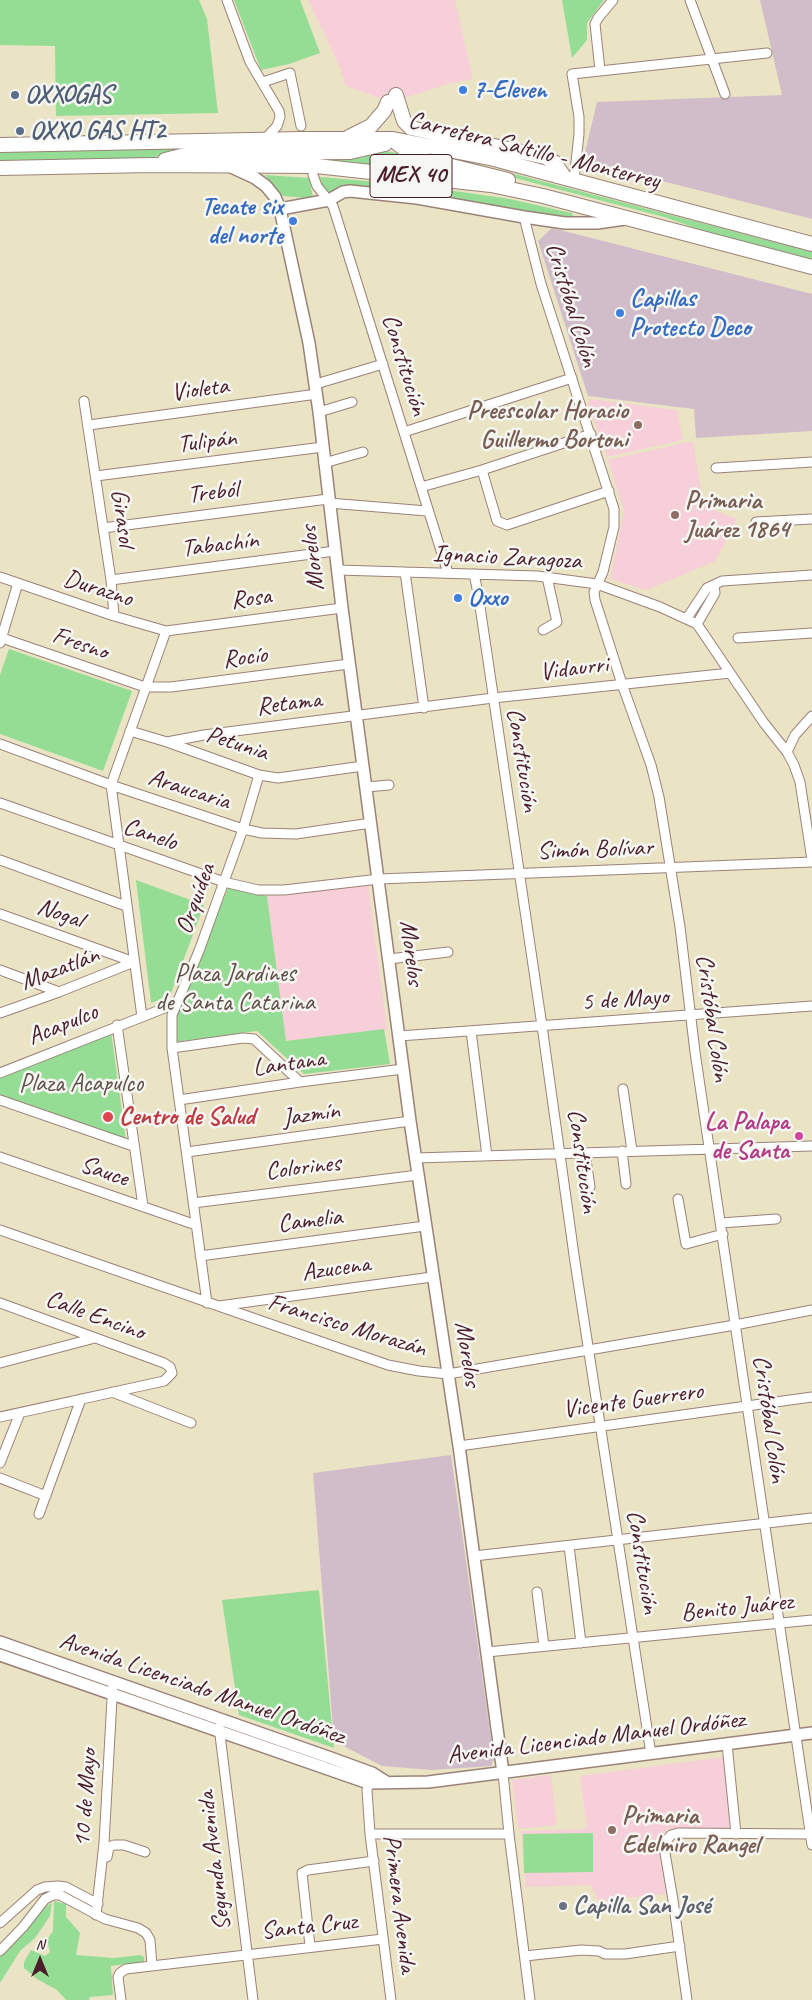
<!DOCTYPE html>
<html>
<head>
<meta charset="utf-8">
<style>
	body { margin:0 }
	#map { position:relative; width:812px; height:2000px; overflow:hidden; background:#eae4c5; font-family:Caveat,sans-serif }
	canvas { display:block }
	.north { position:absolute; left:15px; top:1935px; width:50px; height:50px; -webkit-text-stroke:4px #f6f6f2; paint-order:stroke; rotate:0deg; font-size:14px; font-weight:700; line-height:20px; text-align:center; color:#4a1f2b }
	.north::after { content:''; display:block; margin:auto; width:18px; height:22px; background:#4a1f2b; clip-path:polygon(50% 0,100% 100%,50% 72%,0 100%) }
</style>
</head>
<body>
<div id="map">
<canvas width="812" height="2000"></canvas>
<div class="north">N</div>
</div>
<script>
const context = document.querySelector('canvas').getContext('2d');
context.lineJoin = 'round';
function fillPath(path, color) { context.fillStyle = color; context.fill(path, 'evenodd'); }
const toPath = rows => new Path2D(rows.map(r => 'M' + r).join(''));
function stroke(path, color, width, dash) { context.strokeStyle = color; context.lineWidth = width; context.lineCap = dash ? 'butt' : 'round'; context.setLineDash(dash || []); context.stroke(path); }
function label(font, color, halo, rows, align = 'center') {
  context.font = font + ' Caveat,sans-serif'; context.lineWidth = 5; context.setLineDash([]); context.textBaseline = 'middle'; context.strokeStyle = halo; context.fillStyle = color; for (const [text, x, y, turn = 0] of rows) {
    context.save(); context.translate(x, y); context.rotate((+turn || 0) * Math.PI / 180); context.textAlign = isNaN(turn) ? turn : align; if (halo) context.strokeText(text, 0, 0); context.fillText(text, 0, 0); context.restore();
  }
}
fillPath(toPath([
	[308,0,455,0,473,79,448,84,391,102,346,86,337,61],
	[590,399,677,410,683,440,607,457,588,404],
	[693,441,704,506,737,519,725,544,714,562,646,590,610,579,624,511,608,460],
	[368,884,387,1029,286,1041,267,896],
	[724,1757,732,1825,728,1828,667,1829,659,1841,666,1894,598,1901,591,1885,526,1887,521,1831,587,1829,580,1776],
	[551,1775,557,1825,518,1829,512,1780]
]), '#f6cfd8');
fillPath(toPath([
	[760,0,812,0,812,219,583,161,597,102,782,95],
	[552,228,812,294,812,431,696,438,694,409,588,396,538,241],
	[451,1455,494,1759,491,1766,432,1770,382,1766,334,1741,313,1473]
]), '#d1bdca');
fillPath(toPath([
	[0,0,199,0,207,19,218,113,56,116,55,46,0,45],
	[234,0,300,0,320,53,289,64,261,70],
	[562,0,604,0,587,23,587,40,572,58],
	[195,145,197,150,143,159,0,162,0,150],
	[378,150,397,153,415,166,426,169,469,178,241,158,362,158],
	[435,157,465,161,812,252,812,262,727,239,664,217],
	[265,175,309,178,313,197,307,198,283,196,275,188],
	[320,177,413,185,510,199,562,211,572,213,573,216,571,218,566,219,353,187,340,186,332,195,324,190],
	[9,649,132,691,103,771,0,734,0,675],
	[136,880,204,905,170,996,151,1003],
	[228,888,267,896,286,1041,384,1029,390,1064,304,1074,257,1031,175,1042,176,1016],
	[111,1031,126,1141,0,1095,0,1078],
	[319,1590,334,1748,239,1715,222,1600],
	[593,1833,593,1872,524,1873,523,1834],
	[54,1901,66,1904,66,1917,80,1933,76,1955,114,1958,140,1955,144,1957,144,1962,111,1966,113,1995,90,1997,89,2000,66,2000,57,1990,37,1979,24,1968,24,1962,31,1950,45,1956,50,1952,47,1940,53,1931],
	[52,1902,50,1916,35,1938,20,1951,0,1983,0,1956,17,1939,37,1914]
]), '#95dc95');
const street = toPath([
	[227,0,250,62,279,111,280,117,277,126,265,139],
	[690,0,725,94],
	[600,70,595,24,598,18,613,0],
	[263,82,290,73,301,126],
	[313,175,317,186,333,206,448,573],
	[574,180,579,134,579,117,572,74,767,53],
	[524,217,541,284,614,509,614,527,603,572,594,592,595,600,622,684,651,765,659,797,680,927,695,1052,812,1845],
	[316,384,383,364],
	[84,401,111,580,114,616],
	[319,412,352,402],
	[89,425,317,394],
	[404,432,572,378],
	[324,463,363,452],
	[716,468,812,462],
	[482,470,497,521,507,525,609,491],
	[96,476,323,447],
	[421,487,482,470,591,434],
	[329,503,427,511],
	[756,522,812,519],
	[103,528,328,499],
	[338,570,537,576,597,584,660,607,697,624,764,723,787,752,794,765,800,782,812,860],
	[405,572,424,708],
	[474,574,478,593,542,1026,575,1262,651,1754],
	[0,577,114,616,166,631,342,608],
	[111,580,335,551],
	[687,618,707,588,722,581,812,575],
	[697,624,715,593,714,585],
	[543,630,557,622,547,577],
	[166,631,111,785,142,1017,177,1003],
	[2,638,145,687,171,687,349,664],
	[738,638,812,633],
	[0,643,18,583],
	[130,731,167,742,259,775,278,778,363,766],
	[167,742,204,735,493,698,730,673],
	[0,744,111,785,243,829,262,833,296,834,371,823],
	[787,752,795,735,812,716],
	[366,787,389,785],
	[0,803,224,882,258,890,284,890,379,879,812,862],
	[0,860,126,906],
	[0,914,134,962],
	[389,959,448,952],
	[0,970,59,992],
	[0,1013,59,992,134,962],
	[117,1025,143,1206],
	[471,1031,487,1156],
	[399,1036,812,1006],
	[172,1048,243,1038,254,1039,300,1082],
	[0,1073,142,1017],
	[623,1089,632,1151],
	[0,1100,133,1146],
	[179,1100,300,1082,403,1069],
	[622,1151,626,1184],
	[187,1152,410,1121],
	[585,1153,590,1187],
	[0,1157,196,1225],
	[416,1158,812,1146],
	[678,1199,686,1244,723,1234],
	[193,1203,418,1175],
	[721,1223,776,1219],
	[0,1230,388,1365,419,1371,448,1374,735,1325,812,1310],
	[200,1256,425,1226],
	[0,1303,164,1363,170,1367,172,1373,164,1381,0,1417],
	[207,1303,172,1048,172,1015,199,951,243,829,259,775],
	[219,1306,432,1277],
	[0,1363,95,1338],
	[112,1392,191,1423],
	[459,1446,812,1397],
	[0,1463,20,1413],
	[0,1478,46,1496],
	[39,1514,81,1399],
	[569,1546,581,1643],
	[474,1556,812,1518],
	[537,1592,544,1646],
	[487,1652,812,1620],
	[219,1727,253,2000],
	[727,1744,736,1834],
	[503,1773,509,1834,530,2000],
	[371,1777,367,1790,370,1834,391,2000],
	[370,1834,509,1834],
	[107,1857,109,1847,114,1845,124,1845,145,1852],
	[96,1915,104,1843,113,1681],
	[0,1923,37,1890,45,1887,58,1886,66,1887,98,1904],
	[310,1946,302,1873,308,1870,374,1861],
	[0,1951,23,1927,45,1899,53,1895,60,1895,105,1919,138,1928,146,1933,150,1940,152,1966],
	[525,1956,581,1950,599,1951,605,1954,625,1954,680,1946],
	[121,2000,118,1977,120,1973,126,1969,383,1939],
	[687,2000,673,1900,665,1853,666,1841,671,1835,678,1833,812,1834]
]);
const secondary = toPath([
	[231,167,255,178,266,186,275,197,280,209,309,343,319,412,342,608,410,1121,459,1446,503,1773],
	[280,209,329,200,343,192,350,191,417,198,524,217,565,223,597,223,625,219],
	[0,1642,331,1758,372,1773,386,1782],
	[0,1655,368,1783,428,1782,812,1733]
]);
const primary = toPath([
	[396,95,404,121,411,128,545,157,554,162,565,178],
	[349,137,371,126,384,111,388,102],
	[393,140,408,152,423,159,508,180],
	[0,145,301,139,393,139,494,159,812,244],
	[165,160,181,156,211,153,350,152,385,144],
	[0,168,150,165,316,166,491,185,543,196,812,267]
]);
stroke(street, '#9a8278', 11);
stroke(secondary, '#9a8278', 14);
stroke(primary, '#9a8278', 16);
stroke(street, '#fff', 9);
stroke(secondary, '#fff', 11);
stroke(primary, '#fff', 14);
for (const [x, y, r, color] of [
	[463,90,5,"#3f7fe0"],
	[15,95,5,"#5c6f8a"],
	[20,131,5,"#5c6f8a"],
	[293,221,5,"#3f7fe0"],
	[620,313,5,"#3f7fe0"],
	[638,425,5,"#8d6e63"],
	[675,515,5,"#8d6e63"],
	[458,598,5,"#3f7fe0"],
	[108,1117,6,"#e0444e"],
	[799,1136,5,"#d1479c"],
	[612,1830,5,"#8d6e63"],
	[563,1906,5,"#6b7280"]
]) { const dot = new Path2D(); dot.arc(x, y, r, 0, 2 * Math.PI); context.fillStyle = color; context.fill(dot); stroke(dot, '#f6f6f2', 2); }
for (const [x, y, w] of [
	[411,176,82]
]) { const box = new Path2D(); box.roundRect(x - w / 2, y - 21.5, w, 43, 4); context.fillStyle = '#f6f6f2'; context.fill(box); stroke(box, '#4a1f2b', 1); }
label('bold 24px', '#4a1f2b', null, [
	["MEX 40",411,176]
]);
label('bold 25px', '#366cbe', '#f6f6f2', [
	["7-Eleven",473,90],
	["Tecate six",283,207,"right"],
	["del norte",283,236,"right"],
	["Capillas",630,299],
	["Protecto Deco",630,328],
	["Oxxo",468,598]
], 'left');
label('bold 25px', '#4e5e75', '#f6f6f2', [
	["OXXOGAS",25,95],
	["OXXO GAS HT2",30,131]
], 'left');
label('25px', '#4a1f2b', '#f6f6f2', [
	["Carretera Saltillo - Monterrey",534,151,14],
	["Cristóbal Colón",571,305,73],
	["Constitución",404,365,73],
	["Violeta",200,390,-8],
	["Tulipán",207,442,-7],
	["Treból",213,493,-7],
	["Girasol",122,518,82],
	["Tabachín",220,545,-7],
	["Morelos",313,558,-97],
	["Ignacio Zaragoza",507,558,3],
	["Durazno",98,589,18],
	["Rosa",251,599,-7],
	["Fresno",80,644,19],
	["Rocío",245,658,-7],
	["Vidaurri",574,669,-7],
	["Retama",289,704,-7],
	["Petunia",237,744,18],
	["Constitución",522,760,81],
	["Araucaria",189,790,18],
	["Canelo",150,835,19],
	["Simón Bolívar",595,850,-2],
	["Orquídea",196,899,-70],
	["Nogal",60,914,20],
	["Morelos",411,953,83],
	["Mazatlán",60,969,-21],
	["5 de Mayo",625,1000,-4],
	["Cristóbal Colón",712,1018,82],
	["Acapulco",63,1025,-22],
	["Lantana",289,1064,-8],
	["Jazmín",311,1115,-8],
	["Constitución",582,1161,82],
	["Colorines",303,1168,-7],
	["Sauce",104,1172,19],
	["Camelia",310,1221,-7],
	["Azucena",336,1269,-8],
	["Calle Encino",95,1316,20],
	["Francisco Morazán",347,1326,17],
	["Morelos",467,1354,81],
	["Vicente Guerrero",633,1401,-8],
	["Cristóbal Colón",769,1419,82],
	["Constitución",642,1562,81],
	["Benito Juárez",737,1608,-6],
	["Avenida Licenciado Manuel Ordóñez",202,1689,19],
	["Avenida Licenciado Manuel Ordóñez",596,1738,-7],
	["10 de Mayo",86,1798,-86],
	["Segunda Avenida",215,1861,-97],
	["Primera Avenida",399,1904,83],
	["Santa Cruz",309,1927,-6]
]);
label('bold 25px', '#785e54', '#f6f6f2', [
	["Preescolar Horacio",628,411,"right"],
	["Guillermo Bortoni",628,440,"right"],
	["Primaria",685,501],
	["Juárez 1864",685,530],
	["Primaria",622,1816],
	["Edelmiro Rangel",622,1845]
], 'left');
label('25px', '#5d4e46', '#f6f6f2', [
	["Plaza Jardines",235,974],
	["de Santa Catarina",235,1003],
	["Plaza Acapulco",81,1084]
]);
label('bold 25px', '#be3a42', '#f6f6f2', [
	["Centro de Salud",119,1117]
], 'left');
label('bold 25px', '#b23c85', '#f6f6f2', [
	["La Palapa",789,1122],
	["de Santa",789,1151]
], 'right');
label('bold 25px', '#5b616d', '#f6f6f2', [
	["Capilla San José",573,1906]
], 'left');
</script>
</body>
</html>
